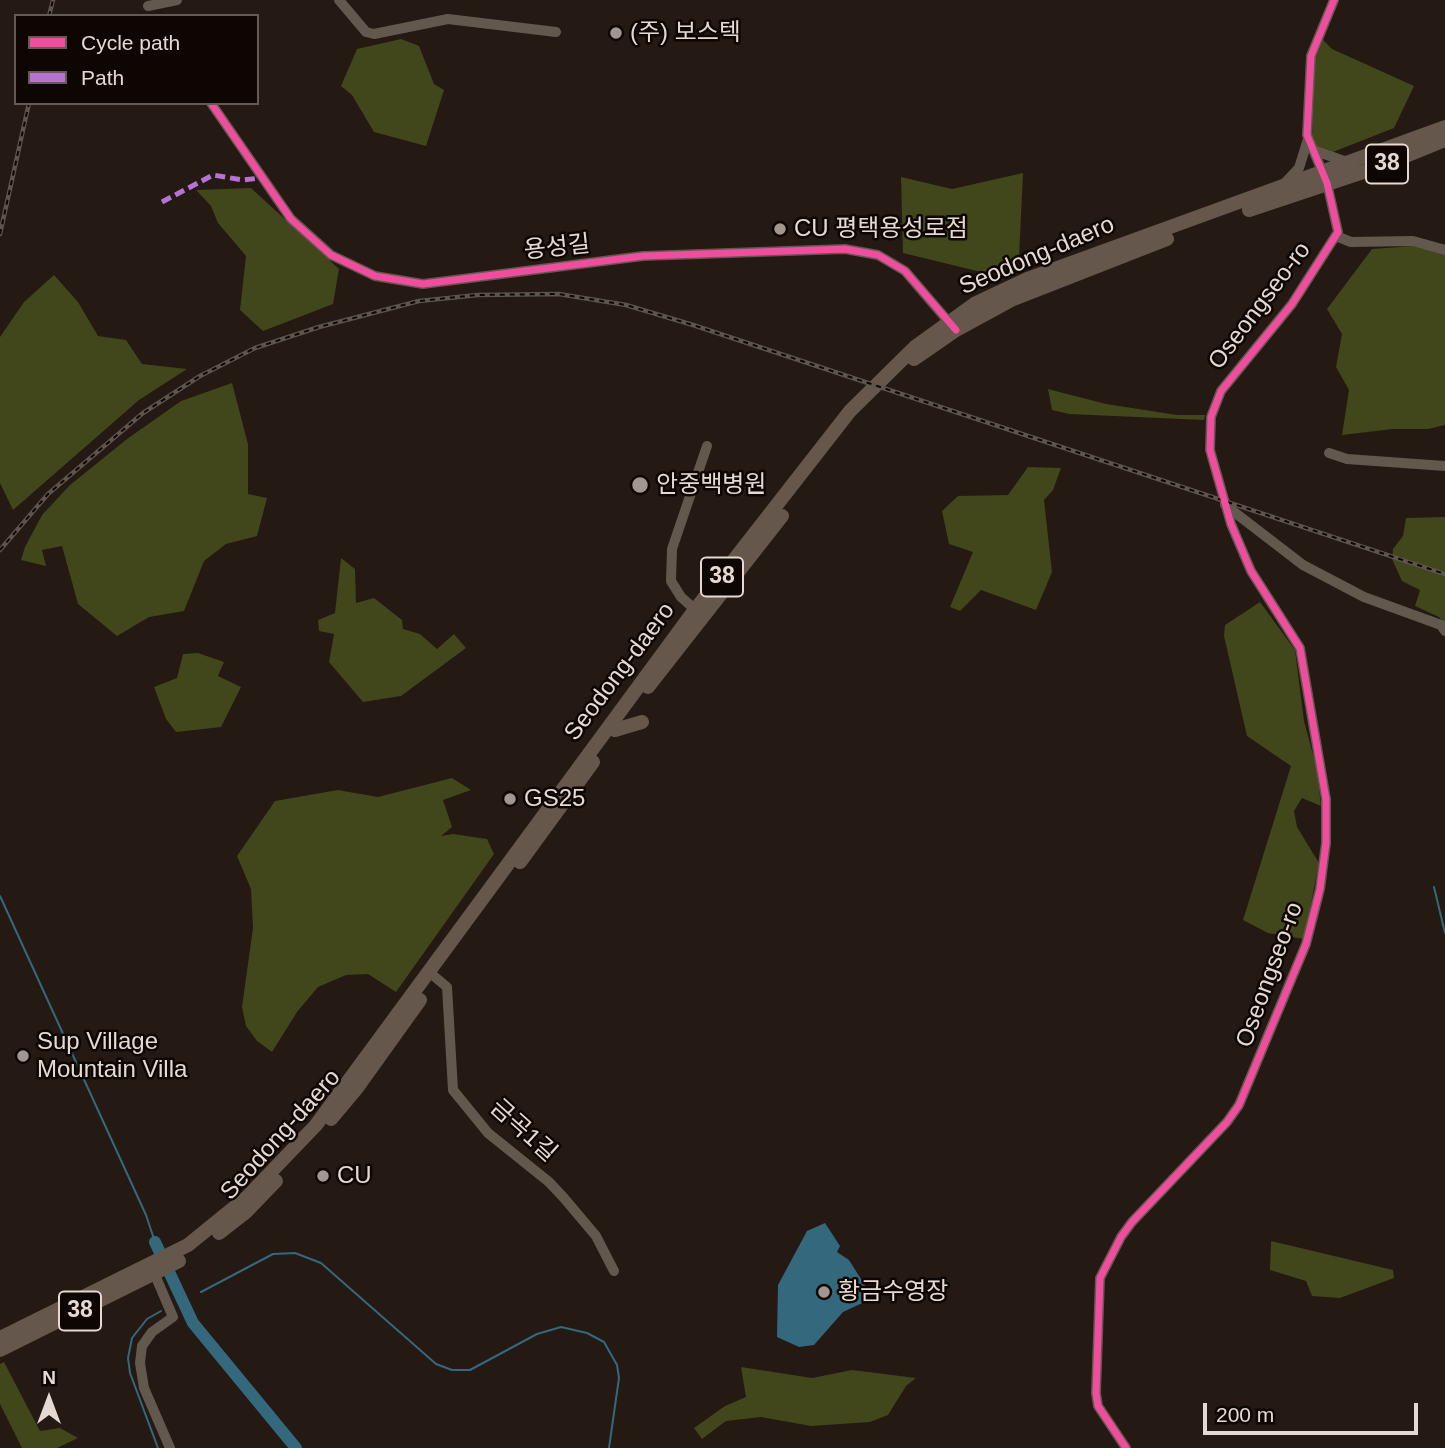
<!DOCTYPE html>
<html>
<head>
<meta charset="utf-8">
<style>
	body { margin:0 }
	#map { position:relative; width:1445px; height:1448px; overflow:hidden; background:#241913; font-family:Arial,sans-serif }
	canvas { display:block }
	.legend { position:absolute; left:14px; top:14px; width:245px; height:91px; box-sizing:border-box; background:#0d0603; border:2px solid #645a56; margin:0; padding:9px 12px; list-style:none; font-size:21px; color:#e6d9d2 }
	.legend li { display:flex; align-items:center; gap:14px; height:35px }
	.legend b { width:35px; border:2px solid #645a56 }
	.north { position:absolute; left:14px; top:1364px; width:70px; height:70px; -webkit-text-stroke:5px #0d0603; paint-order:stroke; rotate:0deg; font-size:19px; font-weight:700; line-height:28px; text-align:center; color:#e6d9d2 }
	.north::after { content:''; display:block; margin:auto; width:24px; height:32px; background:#e6d9d2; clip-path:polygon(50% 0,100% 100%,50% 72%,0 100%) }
	.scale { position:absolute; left:1203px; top:1403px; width:215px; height:32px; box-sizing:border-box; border:4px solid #e6d9d2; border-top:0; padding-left:9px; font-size:21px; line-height:24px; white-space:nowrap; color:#e6d9d2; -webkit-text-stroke:5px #0d0603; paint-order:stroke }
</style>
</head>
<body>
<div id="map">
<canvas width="1445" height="1448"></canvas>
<ul class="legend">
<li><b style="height:9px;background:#ef4d9e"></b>Cycle path</li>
<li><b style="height:9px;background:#b673d3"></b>Path</li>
</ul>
<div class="north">N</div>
<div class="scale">200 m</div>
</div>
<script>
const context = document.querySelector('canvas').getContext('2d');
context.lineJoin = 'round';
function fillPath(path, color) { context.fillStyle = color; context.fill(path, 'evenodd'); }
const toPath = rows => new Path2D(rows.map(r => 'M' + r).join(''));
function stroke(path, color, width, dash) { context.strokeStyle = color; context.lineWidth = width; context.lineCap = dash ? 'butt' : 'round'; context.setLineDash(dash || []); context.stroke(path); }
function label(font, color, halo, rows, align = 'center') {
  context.font = font + ' Arial,"Noto Sans KR",sans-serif'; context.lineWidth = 5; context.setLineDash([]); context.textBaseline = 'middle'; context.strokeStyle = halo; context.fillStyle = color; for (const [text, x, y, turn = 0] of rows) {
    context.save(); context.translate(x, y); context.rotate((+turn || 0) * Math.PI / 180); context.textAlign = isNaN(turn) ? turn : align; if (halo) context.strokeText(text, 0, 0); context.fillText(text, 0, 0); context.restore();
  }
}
fillPath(toPath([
	[401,39,419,46,434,84,444,90,426,146,374,132,352,95,341,86,357,49],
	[1323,40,1332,49,1414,86,1394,128,1333,152,1316,146,1312,136,1315,60],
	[1023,173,1019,258,985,273,903,253,901,177,952,189],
	[251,188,339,269,333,304,263,331,240,310,246,256,218,223,211,206,196,190],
	[1414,246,1445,254,1445,425,1428,429,1393,429,1342,435,1349,390,1336,367,1342,334,1327,309,1372,249],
	[54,275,78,302,98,336,126,340,142,364,187,369,139,400,13,510,0,483,0,337,24,302],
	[232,383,248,444,248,494,267,498,257,536,226,544,204,561,184,611,149,617,117,636,78,604,62,546,42,550,46,566,21,560,25,547,42,515,70,485,127,439,181,401],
	[1048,389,1106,404,1177,415,1205,415,1204,420,1069,414,1052,410],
	[1028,467,1061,468,1053,490,1044,500,1052,572,1036,610,981,590,960,611,950,607,973,552,949,544,942,511,958,496,1008,495],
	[1445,517,1445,625,1439,617,1415,606,1420,590,1402,581,1392,559,1393,549,1403,536,1406,518],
	[341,558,355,569,356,603,374,598,402,620,403,629,420,634,437,649,454,634,466,648,401,696,363,702,329,662,334,634,319,631,318,620,335,613],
	[1260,602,1295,650,1304,721,1317,769,1321,806,1302,798,1294,811,1297,827,1319,863,1304,939,1268,933,1243,920,1291,766,1247,736,1224,636,1225,625],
	[198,653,224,662,218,676,241,687,221,727,176,732,166,719,154,687,177,678,183,654],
	[452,778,471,790,443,800,452,827,441,836,453,834,487,839,494,854,396,992,368,974,346,975,318,987,297,1012,272,1052,257,1041,246,1026,242,1007,253,928,251,889,237,856,275,801,338,790,378,797],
	[1271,1241,1393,1270,1394,1278,1340,1298,1312,1296,1306,1281,1270,1270],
	[4,1362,40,1431,60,1428,78,1438,57,1448,22,1448,0,1404,0,1364],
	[741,1367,812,1378,852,1370,916,1378,906,1386,888,1415,870,1422,811,1426,761,1417,726,1421,702,1439,694,1428,725,1406,746,1397]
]), '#41461b');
fillPath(toPath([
	[825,1223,840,1246,837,1252,849,1260,873,1298,843,1312,814,1345,799,1347,777,1337,778,1285,807,1231]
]), '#33687d');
stroke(toPath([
	[1434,887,1445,933],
	[0,896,146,1215,155,1242],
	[201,1292,273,1254,295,1253,321,1263,436,1364,452,1370,470,1370,537,1334,561,1327,587,1333,604,1342,617,1365,619,1378,609,1448],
	[158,1448,130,1373,128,1358,132,1338,147,1319,161,1311]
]), '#33687d', 2);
stroke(toPath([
	[155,1242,193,1323,296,1448]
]), '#33687d', 12);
stroke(toPath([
	[339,0,366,32,374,34,448,19,556,32],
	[148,6,177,0],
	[211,103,291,219,331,255,375,276,423,284,643,256,845,249,878,255,905,271,954,328],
	[1313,150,1347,162],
	[1284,184,1299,168,1308,139],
	[1336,236,1351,242,1413,241,1445,250],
	[1329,453,1347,459,1445,466],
	[1225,505,1303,565,1364,597,1441,625,1445,631],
	[699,613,681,597,671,581,672,549,707,446],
	[429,972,447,987,453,1090,488,1133,549,1182,564,1198,596,1236,614,1271],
	[155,1275,173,1317,152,1332,142,1346,140,1363,144,1388,170,1448],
	[1126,1448,1098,1406,1096,1393,1100,1278,1121,1237,1132,1222,1227,1122,1239,1105,1306,944,1320,889,1326,843,1326,799,1300,648,1251,571,1231,524,1210,450,1211,417,1221,391,1292,304,1338,232,1327,183,1307,135,1311,56,1334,0]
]), '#63584e', 10);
stroke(toPath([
	[1249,210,1381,166,1445,140],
	[914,359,956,330,1011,300,1167,239],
	[648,687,782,516],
	[615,730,642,722],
	[520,862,593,762],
	[331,1119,357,1088,420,1000],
	[219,1233,246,1212,276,1181],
	[0,1338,188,1245,246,1198,316,1125,694,611,850,411,915,347,976,303,1027,279,1445,127],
	[0,1350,179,1261]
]), '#65574c', 14);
const rail = toPath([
	[49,16,53,0],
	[0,234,29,103],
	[0,550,48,494,143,413,200,376,255,348,319,327,419,301,478,295,559,294,626,305,693,325,1445,574]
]);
stroke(rail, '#5e544e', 4.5);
stroke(rail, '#0d0603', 2, [5]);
stroke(toPath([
	[162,202,213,175,243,180,260,178]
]), '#b673d3', 5, [10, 5]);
stroke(toPath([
	[211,103,291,219,331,255,375,276,423,284,643,256,845,249,878,255,905,271,956,330],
	[1126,1448,1098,1406,1096,1393,1100,1278,1121,1237,1132,1222,1227,1122,1239,1105,1306,944,1320,889,1326,843,1326,799,1300,648,1251,571,1231,524,1210,450,1211,417,1221,391,1292,304,1338,232,1327,183,1307,135,1311,56,1334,0]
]), '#ef4d9e', 7);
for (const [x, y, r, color] of [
	[616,33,7,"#a2968f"],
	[780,229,7,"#a2968f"],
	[640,485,9,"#a2968f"],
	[510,799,7,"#a2968f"],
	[23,1056,7,"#a2968f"],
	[323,1176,7,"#a2968f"],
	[824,1292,7,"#a2968f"]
]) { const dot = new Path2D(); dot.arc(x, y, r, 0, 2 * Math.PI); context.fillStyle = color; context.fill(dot); stroke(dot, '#0d0603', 2.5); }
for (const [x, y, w] of [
	[1387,164,42],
	[722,577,42],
	[80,1311,42]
]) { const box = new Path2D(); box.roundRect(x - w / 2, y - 19.5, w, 39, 5); context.fillStyle = '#0d0603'; context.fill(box); stroke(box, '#e6d9d2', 2); }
label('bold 23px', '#e6d9d2', null, [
	["38",1387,164],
	["38",722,577],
	["38",80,1311]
]);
label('24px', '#e6d9d2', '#0d0603', [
	["(주) 보스텍",630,33],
	["CU 평택용성로점",794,229],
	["안중백병원",656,485],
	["GS25",524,799],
	["Sup Village",37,1042],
	["Mountain Villa",37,1070],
	["CU",337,1176],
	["황금수영장",838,1292]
], 'left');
label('24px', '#e6d9d2', '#0d0603', [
	["용성길",557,248,-6],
	["Seodong-daero",1037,256,-23],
	["Oseongseo-ro",1260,306,-53],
	["Seodong-daero",620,672,-53],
	["Oseongseo-ro",1270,975,-70],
	["금곡1길",523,1131,42],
	["Seodong-daero",281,1135,-48]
]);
</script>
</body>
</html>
